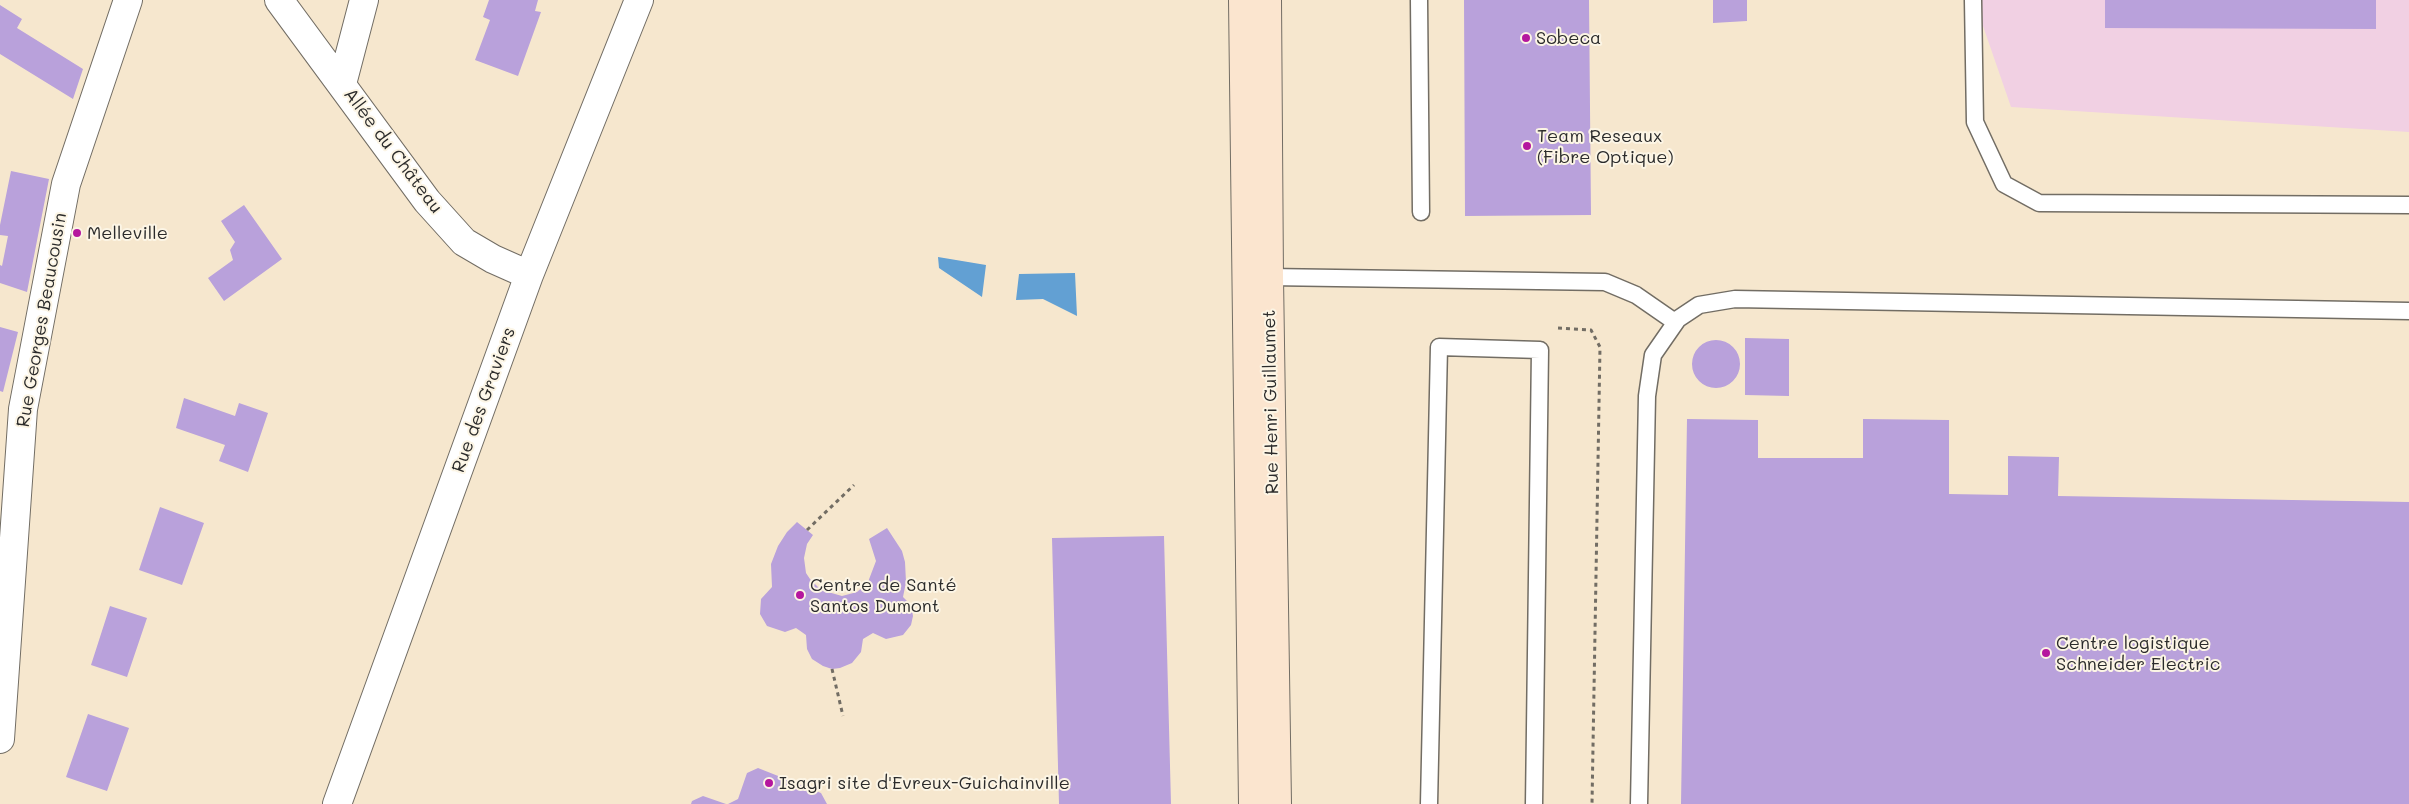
<!DOCTYPE html>
<html>
<head>
<meta charset="utf-8">
<style>
	body { margin:0 }
	canvas { display:block; background:#f6e7ce }
</style>
</head>
<body>
<canvas width="2409" height="804"></canvas>
<script>
const context = document.querySelector('canvas').getContext('2d');
context.lineJoin = 'round';
function fillPath(path, color) { context.fillStyle = color; context.fill(path, 'evenodd'); }
const toPath = rows => new Path2D(rows.map(r => 'M' + r).join(''));
function stroke(path, color, width, dash) { context.strokeStyle = color; context.lineWidth = width; context.lineCap = dash ? 'butt' : 'round'; context.setLineDash(dash || []); context.stroke(path); }
function label(font, color, halo, rows, align = 'center') {
  context.font = font + ' Mali,sans-serif'; context.lineWidth = 4; context.setLineDash([]); context.textBaseline = 'middle'; context.strokeStyle = halo; context.fillStyle = color; for (const [text, x, y, turn = 0] of rows) {
    context.save(); context.translate(x, y); context.rotate((+turn || 0) * Math.PI / 180); context.textAlign = isNaN(turn) ? turn : align; if (halo) context.strokeText(text, 0, 0); context.fillText(text, 0, 0); context.restore();
  }
}
fillPath(toPath([
	[1974,0,2409,0,2409,132,2011,107]
]), '#f1d0e3');
fillPath(toPath([
	[938,257,986,265,982,297,939,268],
	[1075,273,1077,316,1043,299,1016,300,1019,274]
]), '#62a0d3');
fillPath(toPath([
	[489,0,538,0,535,11,541,12,518,76,475,60,490,20,483,17],
	[1464,0,1589,0,1591,215,1465,216],
	[1713,0,1747,0,1747,21,1713,23],
	[2105,0,2376,0,2376,29,2105,28],
	[0,5,22,19,17,28,83,69,73,99,0,54],
	[11,171,49,179,27,292,0,283,0,265,2,266,8,236,0,235,0,225],
	[244,205,282,259,224,301,208,278,233,260,230,250,235,242,221,221],
	[0,327,18,332,3,392,0,391],
	[1745,338,1789,339,1789,396,1745,395],
	'1692 364a24 24 0 1 1 48 0a24 24 0 1 1-48 0Z',
	[184,398,235,416,239,403,268,413,248,472,219,461,225,445,176,428],
	[1687,419,1758,420,1758,458,1863,458,1863,419,1949,420,1949,494,2008,495,2008,456,2059,457,2058,496,2409,502,2409,804,1681,804],
	[160,507,204,523,182,585,139,570],
	[797,522,813,535,807,544,804,558,806,573,810,579,821,590,842,596,857,592,868,582,876,561,869,539,887,528,902,551,905,562,906,582,903,597,911,605,913,616,911,625,903,635,886,639,873,633,863,639,861,652,852,663,840,668,832,669,823,666,812,659,807,649,806,635,796,628,785,632,767,626,760,614,761,599,772,587,771,564,778,546,787,532],
	[1164,536,1171,804,1059,804,1052,538],
	[110,606,147,618,127,677,91,665],
	[88,714,129,728,107,791,66,777],
	[758,768,821,793,827,804,728,804,738,799,747,773],
	[703,796,726,804,691,804,692,801]
]), '#b9a1db');
const service = toPath([
	[1419,0,1421,212],
	[1973,0,1975,122,2004,184,2039,203,2409,205],
	[1269,277,1605,282,1636,295,1675,322],
	[1429,804,1439,347,1540,350,1534,804],
	[1639,804,1647,396,1653,355,1678,319,1699,305,1735,299,2409,311]
]);
const minor = toPath([
	[279,0,427,201,464,242,493,259,529,275],
	[342,84,364,0],
	[0,739,23,409,66,184,128,0],
	[337,804,529,275,639,0]
]);
const secondary = toPath([
	[1243,0,1253,804],
	[1267,0,1269,277,1277,804]
]);
stroke(service, '#726d64', 19);
stroke(minor, '#726d64', 30);
stroke(secondary, '#726d64', 30);
stroke(toPath([
	[1558,328,1591,330,1600,347,1592,804],
	[807,530,854,485],
	[832,669,843,716]
]), '#726d64', 3, [4, 4]);
stroke(service, '#fff', 16);
stroke(minor, '#fff', 28);
stroke(secondary, '#fbe5cf', 28);
for (const [x, y, r, color] of [
	[1526,38,5,"#b5179e"],
	[1527,146,5,"#b5179e"],
	[77,233,5,"#b5179e"],
	[800,595,5,"#b5179e"],
	[2046,653,5,"#b5179e"],
	[769,783,5,"#b5179e"]
]) { const dot = new Path2D(); dot.arc(x, y, r, 0, 2 * Math.PI); context.fillStyle = color; context.fill(dot); stroke(dot, '#fcf5e5', 2); }
label('18px', '#2b2b2b', '#fcf5e5', [
	["Sobeca",1536,38],
	["Team Reseaux",1537,136],
	["(Fibre Optique)",1537,157],
	["Melleville",87,233],
	["Centre de Santé",810,585],
	["Santos Dumont",810,606],
	["Centre logistique",2056,643],
	["Schneider Electric",2056,664],
	["Isagri site d'Evreux-Guichainville",779,783]
], 'left');
label('18px', '#2b2b2b', '#fcf5e5', [
	["Allée du Château",393,151,53],
	["Rue Georges Beaucousin",42,320,-80],
	["Rue des Graviers",484,400,-70],
	["Rue Henri Guillaumet",1271,402,-91]
]);
</script>
</body>
</html>
